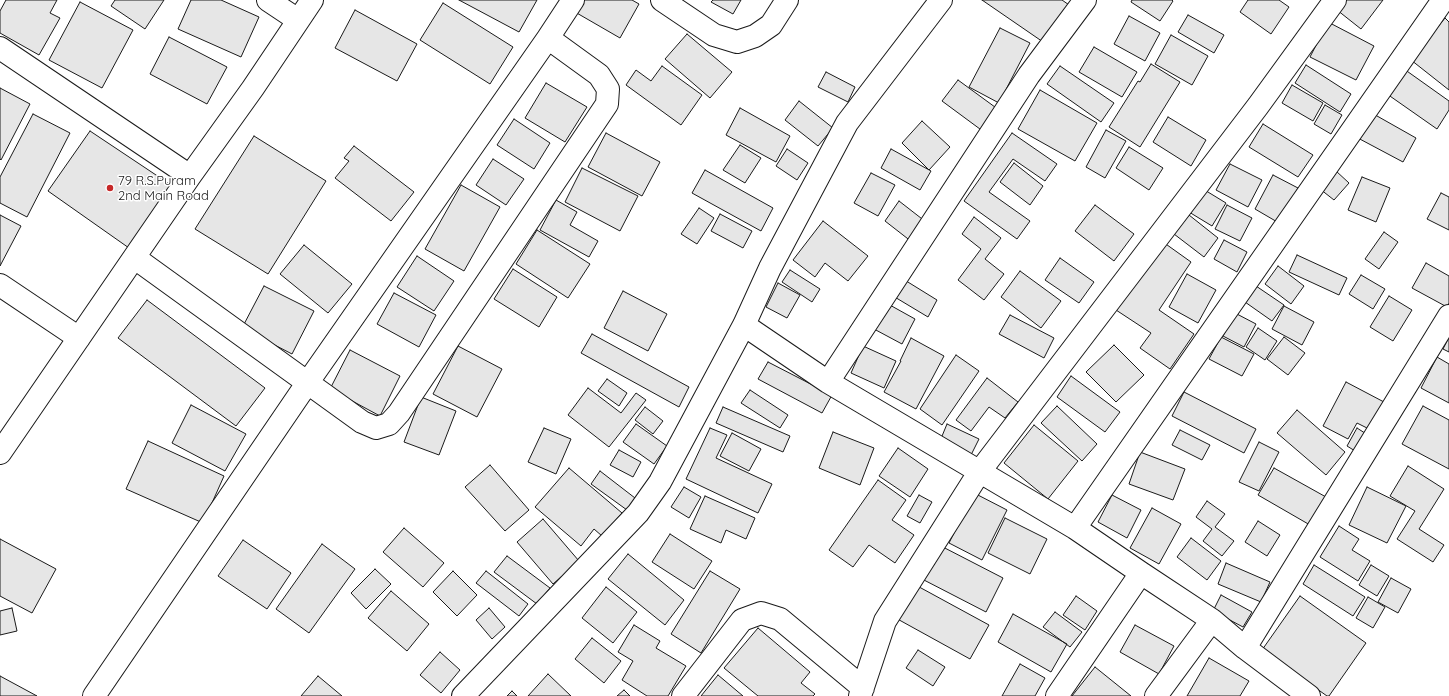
<!DOCTYPE html>
<html>
<head>
<meta charset="utf-8">
<style>
	body { margin:0 }
	canvas { display:block; background:#fff }
</style>
</head>
<body>
<canvas width="1449" height="696"></canvas>
<script>
const context = document.querySelector('canvas').getContext('2d');
context.lineJoin = 'round';
function fillPath(path, color) { context.fillStyle = color; context.fill(path, 'evenodd'); }
const toPath = rows => new Path2D(rows.map(r => 'M' + r).join(''));
function stroke(path, color, width, dash) { context.strokeStyle = color; context.lineWidth = width; context.lineCap = dash ? 'butt' : 'round'; context.setLineDash(dash || []); context.stroke(path); }
function label(font, color, halo, rows, align = 'center') {
  context.font = font + ' Quicksand,sans-serif'; context.lineWidth = 3; context.setLineDash([]); context.textBaseline = 'middle'; context.strokeStyle = halo; context.fillStyle = color; for (const [text, x, y, turn = 0] of rows) {
    context.save(); context.translate(x, y); context.rotate((+turn || 0) * Math.PI / 180); context.textAlign = isNaN(turn) ? turn : align; if (halo) context.strokeText(text, 0, 0); context.fillText(text, 0, 0); context.restore();
  }
}
const building = toPath([
	[6,0,57,0,50,13,60,18,39,55,0,33,0,11,6,0],
	[115,0,164,0,145,29,111,6,115,0],
	[191,0,221,0,259,17,241,57,178,29,191,0],
	[459,0,537,0,519,32,459,0],
	[582,0,632,0,639,4,620,38,575,12,582,0],
	[713,0,741,0,733,14,711,2,713,0],
	[982,0,1062,0,1072,7,1046,44,982,0],
	[1132,0,1172,0,1173,1,1160,21,1131,2,1132,0],
	[1248,0,1279,0,1289,7,1271,34,1240,12,1248,0],
	[1345,0,1383,0,1361,29,1337,10,1345,0],
	[80,2,133,30,102,88,49,60,80,2],
	[443,3,513,47,490,84,420,40,443,3],
	[355,10,417,44,397,81,335,48,355,10],
	[1188,15,1224,35,1214,53,1178,32,1188,15],
	[1129,16,1160,33,1145,61,1114,44,1129,16],
	[1445,18,1449,22,1449,90,1411,60,1445,18],
	[1328,22,1374,46,1356,80,1310,57,1328,22],
	[1000,28,1030,43,999,103,969,87,1000,28],
	[687,34,732,72,710,98,665,59,687,34],
	[1171,35,1208,56,1192,85,1155,64,1171,35],
	[169,37,227,67,207,104,150,74,169,37],
	[1094,47,1137,72,1122,97,1079,72,1094,47],
	[1151,64,1180,82,1140,147,1109,127,1138,81,1140,82,1151,64],
	[1306,65,1351,94,1340,112,1295,83,1306,65],
	[662,66,702,95,681,125,626,85,636,70,651,81,662,66],
	[1060,66,1114,103,1101,122,1047,84,1060,66],
	[1404,69,1449,101,1449,110,1437,129,1387,94,1404,69],
	[826,72,855,87,848,102,818,87,826,72],
	[958,80,999,110,984,132,942,101,958,80],
	[546,83,587,107,565,142,525,118,546,83],
	[1292,85,1323,103,1313,121,1282,103,1292,85],
	[0,88,30,104,1,160,0,159,0,88],
	[1040,90,1097,123,1075,161,1018,129,1040,90],
	[799,101,833,128,818,146,785,120,799,101],
	[1325,105,1342,115,1331,134,1314,124,1325,105],
	[740,108,790,136,776,162,726,135,740,108],
	[1370,112,1416,138,1403,162,1356,137,1370,112],
	[33,114,70,133,27,217,0,203,0,177,33,114],
	[1168,117,1206,140,1191,166,1153,142,1168,117],
	[514,119,550,143,534,169,497,145,514,119],
	[922,121,950,147,929,170,902,143,922,121],
	[1263,124,1313,155,1298,177,1249,147,1263,124],
	[1106,130,1126,141,1105,178,1086,167,1106,130],
	[90,131,171,185,129,248,48,191,90,131],
	[606,133,660,162,642,196,588,167,606,133],
	[1012,133,1057,164,1045,181,1013,159,989,192,1030,221,1017,239,964,201,1012,133],
	[254,136,326,181,268,274,195,229,254,136],
	[740,145,761,158,745,183,723,170,740,145],
	[354,146,414,192,391,221,335,178,349,161,344,158,354,146],
	[1129,147,1163,168,1149,190,1116,168,1129,147],
	[787,149,808,163,797,180,776,166,787,149],
	[891,149,931,171,920,190,881,168,891,149],
	[493,159,524,179,506,205,476,185,493,159],
	[1014,163,1043,186,1030,205,1000,182,1014,163],
	[1230,164,1262,180,1248,207,1216,190,1230,164],
	[582,168,638,196,620,231,565,202,582,168],
	[705,170,773,208,761,231,692,193,705,170],
	[1336,171,1349,183,1334,200,1320,189,1336,171],
	[871,173,895,185,878,216,854,203,871,173],
	[1273,175,1298,188,1279,223,1255,209,1273,175],
	[1362,177,1390,188,1376,222,1348,210,1362,177],
	[461,185,500,207,464,271,425,249,461,185],
	[1203,189,1226,203,1212,226,1189,212,1203,189],
	[1441,193,1449,197,1449,230,1427,219,1441,193],
	[556,200,577,212,570,225,598,241,589,257,540,230,556,200],
	[899,201,926,222,912,242,885,221,899,201],
	[1095,205,1134,234,1114,261,1075,231,1095,205],
	[1227,205,1252,218,1240,241,1215,229,1227,205],
	[699,208,714,218,697,244,681,234,699,208],
	[720,214,752,231,743,248,711,231,720,214],
	[0,215,21,226,0,266,0,215],
	[1189,215,1218,238,1204,257,1174,234,1189,215],
	[974,217,1001,238,985,259,1004,274,984,300,958,280,981,249,962,234,974,217],
	[823,221,868,256,848,281,825,263,815,277,793,260,823,221],
	[537,230,590,264,568,298,516,264,537,230],
	[1384,232,1398,242,1379,269,1365,259,1384,232],
	[1224,240,1247,252,1237,272,1214,259,1224,240],
	[1163,242,1191,262,1159,310,1194,334,1170,369,1140,348,1151,333,1116,310,1163,242],
	[304,245,352,284,328,313,280,274,304,245],
	[1297,255,1347,278,1339,295,1289,272,1297,255],
	[417,256,454,281,434,311,397,287,417,256],
	[1060,258,1094,282,1079,303,1045,280,1060,258],
	[1426,263,1449,276,1449,303,1447,307,1412,288,1426,263],
	[1278,266,1304,286,1291,304,1265,284,1278,266],
	[513,269,557,297,539,327,494,299,513,269],
	[790,270,820,289,812,302,782,282,790,270],
	[1020,271,1061,301,1041,328,1001,297,1020,271],
	[1187,274,1216,290,1198,323,1169,307,1187,274],
	[1361,275,1385,289,1373,309,1349,294,1361,275],
	[903,279,937,300,928,317,893,296,903,279],
	[778,283,800,295,787,318,766,307,778,283],
	[264,286,314,311,292,354,242,328,264,286],
	[1256,286,1284,305,1272,321,1245,302,1256,286],
	[623,291,667,314,648,351,604,328,623,291],
	[394,293,436,315,419,347,377,324,394,293],
	[1389,296,1412,310,1393,341,1370,327,1389,296],
	[147,300,265,388,236,426,118,338,147,300],
	[888,304,915,319,902,344,874,329,888,304],
	[1284,306,1314,322,1302,345,1272,329,1284,306],
	[1235,313,1256,324,1244,347,1223,336,1235,313],
	[1010,315,1054,338,1044,358,999,334,1010,315],
	[1258,328,1277,341,1265,360,1246,347,1258,328],
	[592,334,689,387,679,407,581,353,592,334],
	[1221,337,1254,354,1242,376,1209,359,1221,337],
	[1284,337,1305,353,1288,375,1267,359,1284,337],
	[1449,337,1449,352,1443,349,1449,337],
	[911,338,944,356,916,409,884,392,901,361,900,361,911,338],
	[1114,345,1144,375,1116,402,1086,372,1114,345],
	[458,346,502,369,477,417,433,394,458,346],
	[863,346,896,361,884,388,851,373,863,346],
	[350,350,400,376,380,416,330,389,350,350],
	[956,355,979,371,942,425,920,409,956,355],
	[1437,357,1449,364,1449,403,1421,388,1437,357],
	[768,362,832,395,822,413,758,379,768,362],
	[1071,376,1120,412,1105,432,1057,397,1071,376],
	[987,378,1018,402,1005,418,989,407,971,431,956,420,987,378],
	[607,379,627,393,619,406,598,391,607,379],
	[1346,382,1384,402,1369,429,1357,423,1348,439,1323,426,1346,382],
	[588,388,621,413,636,393,646,400,609,447,568,415,588,388],
	[750,390,788,415,780,428,741,403,750,390],
	[1184,392,1256,429,1244,453,1172,416,1184,392],
	[421,397,456,411,439,455,404,442,421,397],
	[191,405,246,434,225,471,172,443,191,405],
	[1057,406,1097,444,1082,461,1041,423,1057,406],
	[1423,406,1449,420,1449,469,1402,444,1423,406],
	[645,407,663,421,653,434,635,420,645,407],
	[723,407,790,436,783,452,716,423,723,407],
	[1297,410,1345,452,1326,475,1277,433,1297,410],
	[636,424,667,446,654,464,623,442,636,424],
	[947,424,979,439,971,455,940,441,947,424],
	[1034,425,1078,461,1048,499,1004,463,1034,425],
	[544,428,571,439,556,474,528,462,544,428],
	[710,428,727,435,716,458,772,484,758,513,686,479,710,428],
	[1357,428,1371,437,1360,454,1347,446,1357,428],
	[1180,430,1210,445,1202,460,1172,445,1180,430],
	[833,432,874,448,860,485,819,468,833,432],
	[732,433,761,449,749,471,720,456,732,433],
	[148,441,224,476,203,523,126,489,148,441],
	[1259,442,1279,452,1259,491,1239,482,1259,442],
	[898,448,928,469,910,497,879,476,898,448],
	[619,450,641,462,633,477,610,465,619,450],
	[1140,452,1185,469,1173,500,1129,484,1140,452],
	[490,465,529,510,505,531,465,487,490,465],
	[1408,466,1444,489,1419,529,1444,545,1433,562,1397,539,1415,511,1390,496,1408,466],
	[569,468,622,513,602,536,594,529,581,546,535,507,569,468],
	[1274,468,1326,497,1310,525,1258,495,1274,468],
	[600,471,635,498,627,510,591,484,600,471],
	[878,480,906,500,892,520,914,535,895,563,869,545,853,567,829,550,878,480],
	[684,487,701,497,689,518,671,507,684,487],
	[1367,487,1406,506,1387,543,1349,525,1367,487],
	[974,493,1007,510,982,560,949,543,974,493],
	[919,495,932,502,920,523,907,516,919,495],
	[1112,495,1141,510,1127,538,1098,522,1112,495],
	[705,496,755,518,746,539,726,530,721,543,690,529,705,496],
	[1207,501,1225,514,1215,527,1234,541,1222,556,1203,541,1212,529,1196,517,1207,501],
	[1152,508,1181,524,1159,564,1130,548,1152,508],
	[1005,518,1047,539,1030,574,988,553,1005,518],
	[543,519,579,561,553,584,517,542,543,519],
	[1258,521,1280,535,1267,556,1245,542,1258,521],
	[1339,526,1359,539,1352,550,1370,561,1358,581,1320,557,1339,526],
	[404,528,444,563,423,587,383,552,404,528],
	[670,534,712,561,694,589,652,562,670,534],
	[1191,538,1221,561,1207,580,1177,557,1191,538],
	[0,539,56,569,32,613,0,596,0,539],
	[243,540,291,573,267,609,218,576,243,540],
	[322,544,355,569,309,633,276,609,322,544],
	[939,545,1003,578,986,612,922,579,939,545],
	[628,554,684,600,665,625,608,579,628,554],
	[507,556,550,588,537,604,494,572,507,556],
	[1226,563,1270,582,1261,602,1218,584,1226,563],
	[1314,565,1365,597,1353,616,1303,584,1314,565],
	[1371,565,1389,576,1377,596,1359,585,1371,565],
	[375,569,391,584,366,609,351,593,375,569],
	[453,571,477,595,457,616,433,592,453,571],
	[486,571,528,604,519,616,476,583,486,571],
	[710,571,740,589,701,653,671,634,710,571],
	[1391,578,1411,589,1398,613,1378,602,1391,578],
	[910,582,989,625,970,659,892,616,910,582],
	[606,587,637,612,613,643,582,618,606,587],
	[391,591,429,624,407,651,368,618,391,591],
	[1221,595,1252,612,1243,627,1213,611,1221,595],
	[1076,596,1097,611,1085,630,1063,615,1076,596],
	[1300,596,1366,643,1329,696,1327,696,1262,650,1300,596],
	[1368,597,1385,607,1373,628,1356,618,1368,597],
	[12,608,17,631,0,635,0,611,12,608],
	[489,608,505,627,492,639,476,620,489,608],
	[1055,612,1082,632,1070,647,1043,627,1055,612],
	[1013,614,1067,644,1051,672,998,642,1013,614],
	[634,625,660,641,656,648,686,666,668,696,647,696,622,680,633,661,618,652,634,625],
	[1135,625,1174,646,1159,674,1120,652,1135,625],
	[758,628,810,672,801,683,815,694,813,696,758,696,724,668,758,628],
	[592,638,621,661,604,683,575,659,592,638],
	[918,650,945,667,933,686,906,668,918,650],
	[440,652,460,670,441,693,420,675,440,652],
	[1209,658,1249,681,1240,696,1187,696,1209,658],
	[1020,664,1045,678,1035,696,1002,696,1020,664],
	[1095,667,1131,696,1072,696,1095,667],
	[548,674,571,696,528,696,548,674],
	[718,675,743,696,701,696,718,675],
	[0,676,37,696,0,696,0,676],
	[318,676,342,696,301,696,318,676],
	[624,690,630,696,617,696,624,690],
	[512,691,517,696,507,696,512,691]
]);
fillPath(building, '#e6e6e6');
stroke(building, '#1a1a1a', 1);
const minor = toPath([
	[268,0,298,20],
	[662,0,714,35,737,42,755,36,771,25,787,0],
	[0,48,190,176],
	[135,258,362,422,376,428,389,424,399,413,607,104,608,89,599,75,548,38],
	[0,285,79,338],
	[744,325,828,382,1075,528,1141,573,1212,620,1245,648,1309,696],
	[828,382,1029,75,1085,0],
	[0,453,190,176,253,88,312,0],
	[1075,528,1443,0],
	[1245,648,1449,316],
	[94,696,308,382,548,38,573,0],
	[463,696,638,513,660,482,744,325,770,268,847,123,941,0],
	[683,696,742,620,761,613,780,619,863,688],
	[860,696,885,621,980,471,1258,106,1335,0],
	[1057,696,1141,573],
	[1156,696,1212,620]
]);
stroke(minor, '#1a1a1a', 24);
stroke(minor, '#fff', 22);
for (const [x, y, r, color] of [
	[110,188,4,"#c62828"]
]) { const dot = new Path2D(); dot.arc(x, y, r, 0, 2 * Math.PI); context.fillStyle = color; context.fill(dot); stroke(dot, '#fff', 1.5); }
label('13px', '#1a1a1a', '#fff', [
	["79 R.S.Puram",118,181],
	["2nd Main Road",118,196]
], 'left');
</script>
</body>
</html>
